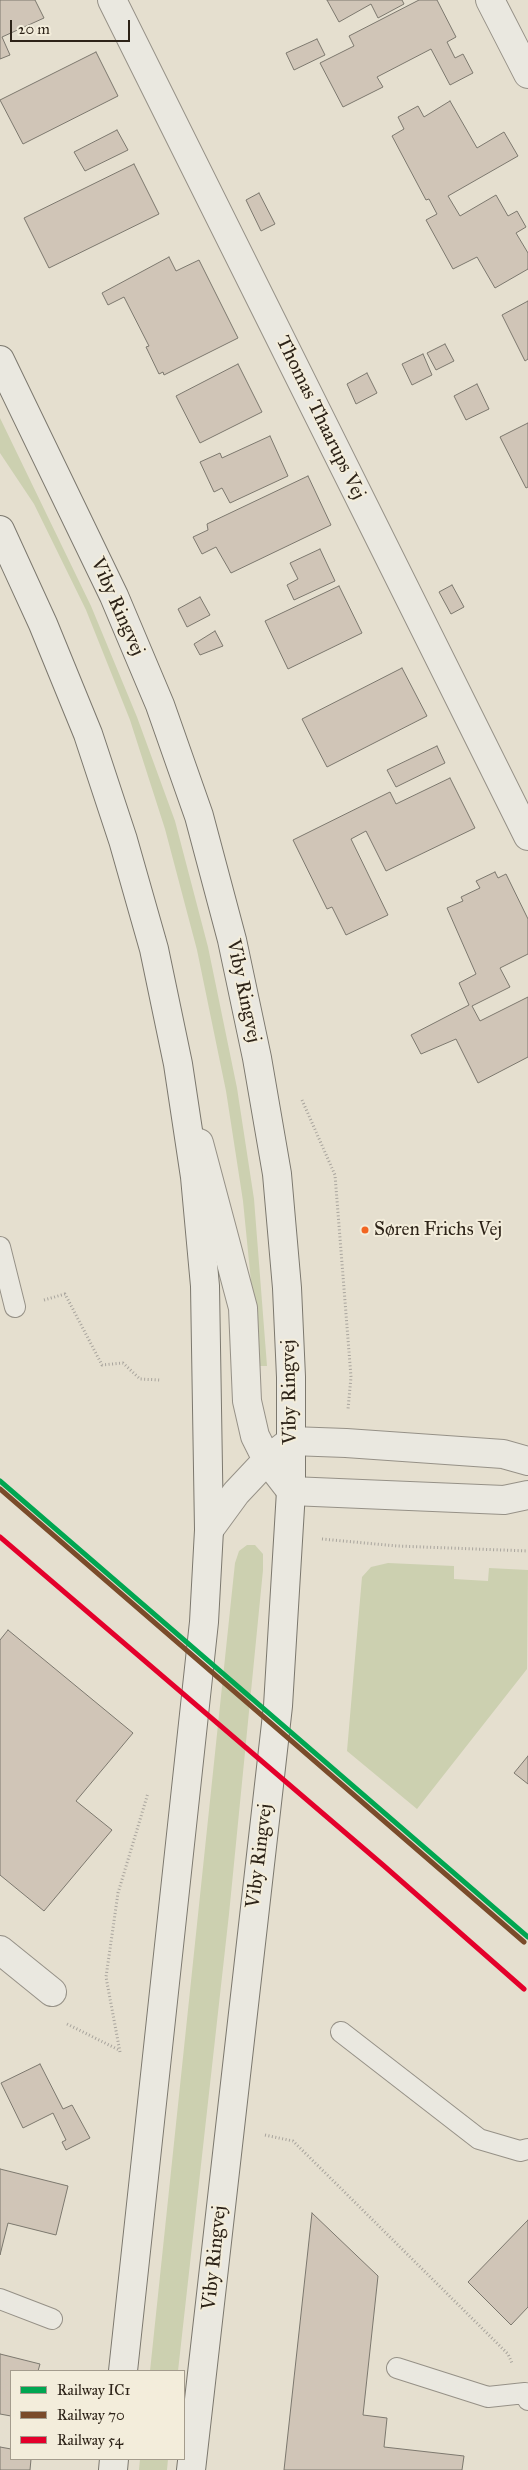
<!DOCTYPE html>
<html>
<head>
<meta charset="utf-8">
<style>
	body { margin:0 }
	#map { position:relative; width:528px; height:2470px; overflow:hidden; background:#e5dfcf; font-family:"IM FELL Great Primer",serif }
	canvas { display:block }
	.legend { position:absolute; left:10px; top:2370px; width:175px; height:90px; box-sizing:border-box; background:#f3eddb; border:1px solid #a49c8d; margin:0; padding:6px 9px; list-style:none; font-size:15px; color:#2d2318 }
	.legend li { display:flex; align-items:center; gap:10px; height:25px }
	.legend b { width:25px; border:1px solid #a49c8d }
	.scale { position:absolute; left:10px; top:20px; width:120px; height:22px; box-sizing:border-box; border:2px solid #2d2318; border-top:0; padding-left:6px; font-size:15px; line-height:18px; white-space:nowrap; color:#2d2318; -webkit-text-stroke:4px #f3eddb; paint-order:stroke }
</style>
</head>
<body>
<div id="map">
<canvas width="528" height="2470"></canvas>
<ul class="legend">
<li><b style="height:6px;background:#00a651"></b>Railway IC1</li>
<li><b style="height:6px;background:#7a4b2a"></b>Railway 70</li>
<li><b style="height:6px;background:#e4002b"></b>Railway 54</li>
</ul>
<div class="scale">20 m</div>
</div>
<script>
const context = document.querySelector('canvas').getContext('2d');
context.lineJoin = 'round';
function fillPath(path, color) { context.fillStyle = color; context.fill(path, 'evenodd'); }
const toPath = rows => new Path2D(rows.map(r => 'M' + r).join(''));
function stroke(path, color, width, dash) { context.strokeStyle = color; context.lineWidth = width; context.lineCap = dash ? 'butt' : 'round'; context.setLineDash(dash || []); context.stroke(path); }
function label(font, color, halo, rows, align = 'center') {
  context.font = font + ' "IM FELL Great Primer",serif'; context.lineWidth = 4; context.setLineDash([]); context.textBaseline = 'middle'; context.strokeStyle = halo; context.fillStyle = color; for (const [text, x, y, turn = 0] of rows) {
    context.save(); context.translate(x, y); context.rotate((+turn || 0) * Math.PI / 180); context.textAlign = isNaN(turn) ? turn : align; if (halo) context.strokeText(text, 0, 0); context.fillText(text, 0, 0); context.restore();
  }
}
fillPath(toPath([
	[0,418,91,606,137,717,175,821,208,947,237,1088,254,1199,267,1366,255,1366,253,1302,243,1201,226,1091,197,950,165,829,130,720,86,610,34,504,0,453],
	[247,1545,255,1545,263,1554,263,1570,229,1914,178,2371,150,2371,235,1563,239,1551],
	[388,1563,454,1566,454,1579,488,1581,489,1568,528,1570,527,1669,417,1809,347,1751,362,1577,371,1567],
	[140,2459,168,2459,167,2470,139,2470]
]), '#ccd0b0');
const building = toPath([
	[0,0,35,0,44,18,2,37,10,55,0,59,0,0],
	[327,0,402,0,404,4,378,18,371,4,339,22,327,0],
	[419,0,437,0,456,37,447,42,455,58,463,54,473,73,450,85,431,49,377,77,383,87,343,107,320,63,354,46,349,36,419,0],
	[317,39,325,55,294,70,286,53,317,39],
	[96,52,118,96,23,144,0,100,96,52],
	[450,101,477,148,504,132,518,156,448,196,460,216,496,195,508,216,517,211,526,227,516,233,528,253,528,269,495,288,477,257,453,269,426,220,437,214,429,199,426,200,392,136,404,129,398,117,418,106,424,117,450,101],
	[117,130,128,150,85,171,74,152,117,130],
	[134,164,159,214,49,268,24,218,134,164],
	[259,193,275,224,261,231,246,200,259,193],
	[169,257,176,271,199,260,238,338,164,375,163,372,159,374,146,347,149,346,124,297,108,305,102,293,169,257],
	[528,301,528,359,525,361,502,315,528,301],
	[445,344,454,361,436,370,427,353,445,344],
	[423,354,432,375,412,385,402,364,423,354],
	[238,364,262,412,200,443,176,396,238,364],
	[367,373,377,393,356,404,347,384,367,373],
	[477,384,489,409,466,420,454,396,477,384],
	[528,423,528,487,526,488,500,437,528,423],
	[270,436,288,476,230,503,222,488,214,492,200,462,220,453,222,458,270,436],
	[308,476,331,525,231,573,216,547,202,554,193,537,208,530,207,524,308,476],
	[320,549,335,581,294,600,287,585,298,579,290,563,320,549],
	[452,585,464,607,451,614,439,592,452,585],
	[339,586,362,633,288,669,265,621,339,586],
	[200,597,210,615,187,627,178,609,200,597],
	[215,631,223,646,200,655,194,644,215,631],
	[402,668,427,716,327,767,302,719,402,668],
	[437,746,445,763,396,787,387,770,437,746],
	[450,778,475,828,386,871,366,831,351,839,388,915,346,935,332,907,327,909,293,840,390,792,396,804,450,778],
	[495,872,498,878,506,874,528,919,528,954,500,968,510,987,472,1006,480,1021,528,997,528,1057,478,1083,456,1039,421,1054,411,1035,469,1005,459,983,476,974,447,908,463,901,461,897,480,888,476,881,495,872],
	[8,1630,133,1733,76,1801,112,1830,44,1911,0,1875,0,1640,8,1630],
	[528,1756,528,1784,514,1773,528,1756],
	[40,2064,63,2109,72,2105,90,2138,66,2150,62,2142,66,2140,53,2113,23,2128,1,2083,40,2064],
	[0,2169,68,2186,56,2235,8,2223,0,2255,0,2169],
	[312,2213,378,2276,363,2415,387,2418,384,2447,464,2456,462,2470,284,2470,312,2213],
	[528,2220,528,2307,511,2325,468,2282,528,2220],
	[0,2354,40,2364,38,2371,11,2371,11,2416,0,2414,0,2354],
	[0,2447,11,2449,11,2459,31,2459,30,2470,0,2470,0,2447]
]);
fillPath(building, '#d0c5b7');
stroke(building, '#7c786e', 1);
const service = toPath([
	[0,1247,15,1307],
	[341,2032,479,2139,520,2151,528,2149],
	[0,2299,52,2319],
	[397,2368,488,2397,525,2393,528,2400]
]);
const minor = toPath([
	[112,0,528,836],
	[490,0,528,74],
	[0,1950,52,1992]
]);
const tertiary = toPath([
	[199,1143,243,1308,247,1401,255,1436,267,1460,291,1491,504,1500,528,1495],
	[209,1530,236,1493,267,1460,291,1441,346,1443,503,1454,528,1461]
]);
const secondary = toPath([
	[0,360,114,596,160,705,199,816,232,940,257,1058,277,1174,287,1288,291,1377,291,1491,278,1706,191,2470],
	[0,530,43,624,88,734,123,840,154,949,178,1064,195,1177,205,1286,209,1530,204,1622,123,2371],
	[113,2470,114,2459]
]);
stroke(service, '#969187', 22);
stroke(minor, '#969187', 30);
stroke(tertiary, '#969187', 30);
stroke(secondary, '#7c786e', 30);
stroke(toPath([
	[302,1100,335,1175,351,1377,348,1409],
	[44,1300,65,1294,102,1365,123,1363,140,1379,160,1380],
	[322,1539,397,1546,528,1551],
	[67,2024,119,2050],
	[120,2052,106,1977,118,1893,148,1793],
	[265,2135,293,2141,508,2354,512,2363]
]), '#a8a49d', 3, [1, 2.5]);
stroke(service, '#eae8e0', 20);
stroke(minor, '#eae8e0', 28);
stroke(tertiary, '#eae8e0', 28);
stroke(secondary, '#eae8e0', 28);
stroke(toPath([
	[0,1481,528,1937]
]), '#00a651', 5);
stroke(toPath([
	[0,1489,524,1942]
]), '#7a4b2a', 5);
stroke(toPath([
	[0,1537,383,1865,524,1989]
]), '#e4002b', 5);
for (const [x, y, r, color] of [
	[365,1230,4.5,"#f26522"]
]) { const dot = new Path2D(); dot.arc(x, y, r, 0, 2 * Math.PI); context.fillStyle = color; context.fill(dot); stroke(dot, '#f3eddb', 2); }
label('19px', '#2d2318', '#f3eddb', [
	["Søren Frichs Vej",374,1230]
], 'left');
label('20px', '#2d2318', '#f3eddb', [
	["Thomas Thaarups Vej",320,418,64],
	["Viby Ringvej",117,607,66],
	["Viby Ringvej",243,991,78],
	["Viby Ringvej",290,1392,-91],
	["Viby Ringvej",260,1856,-83],
	["Viby Ringvej",215,2258,-84]
]);
</script>
</body>
</html>
